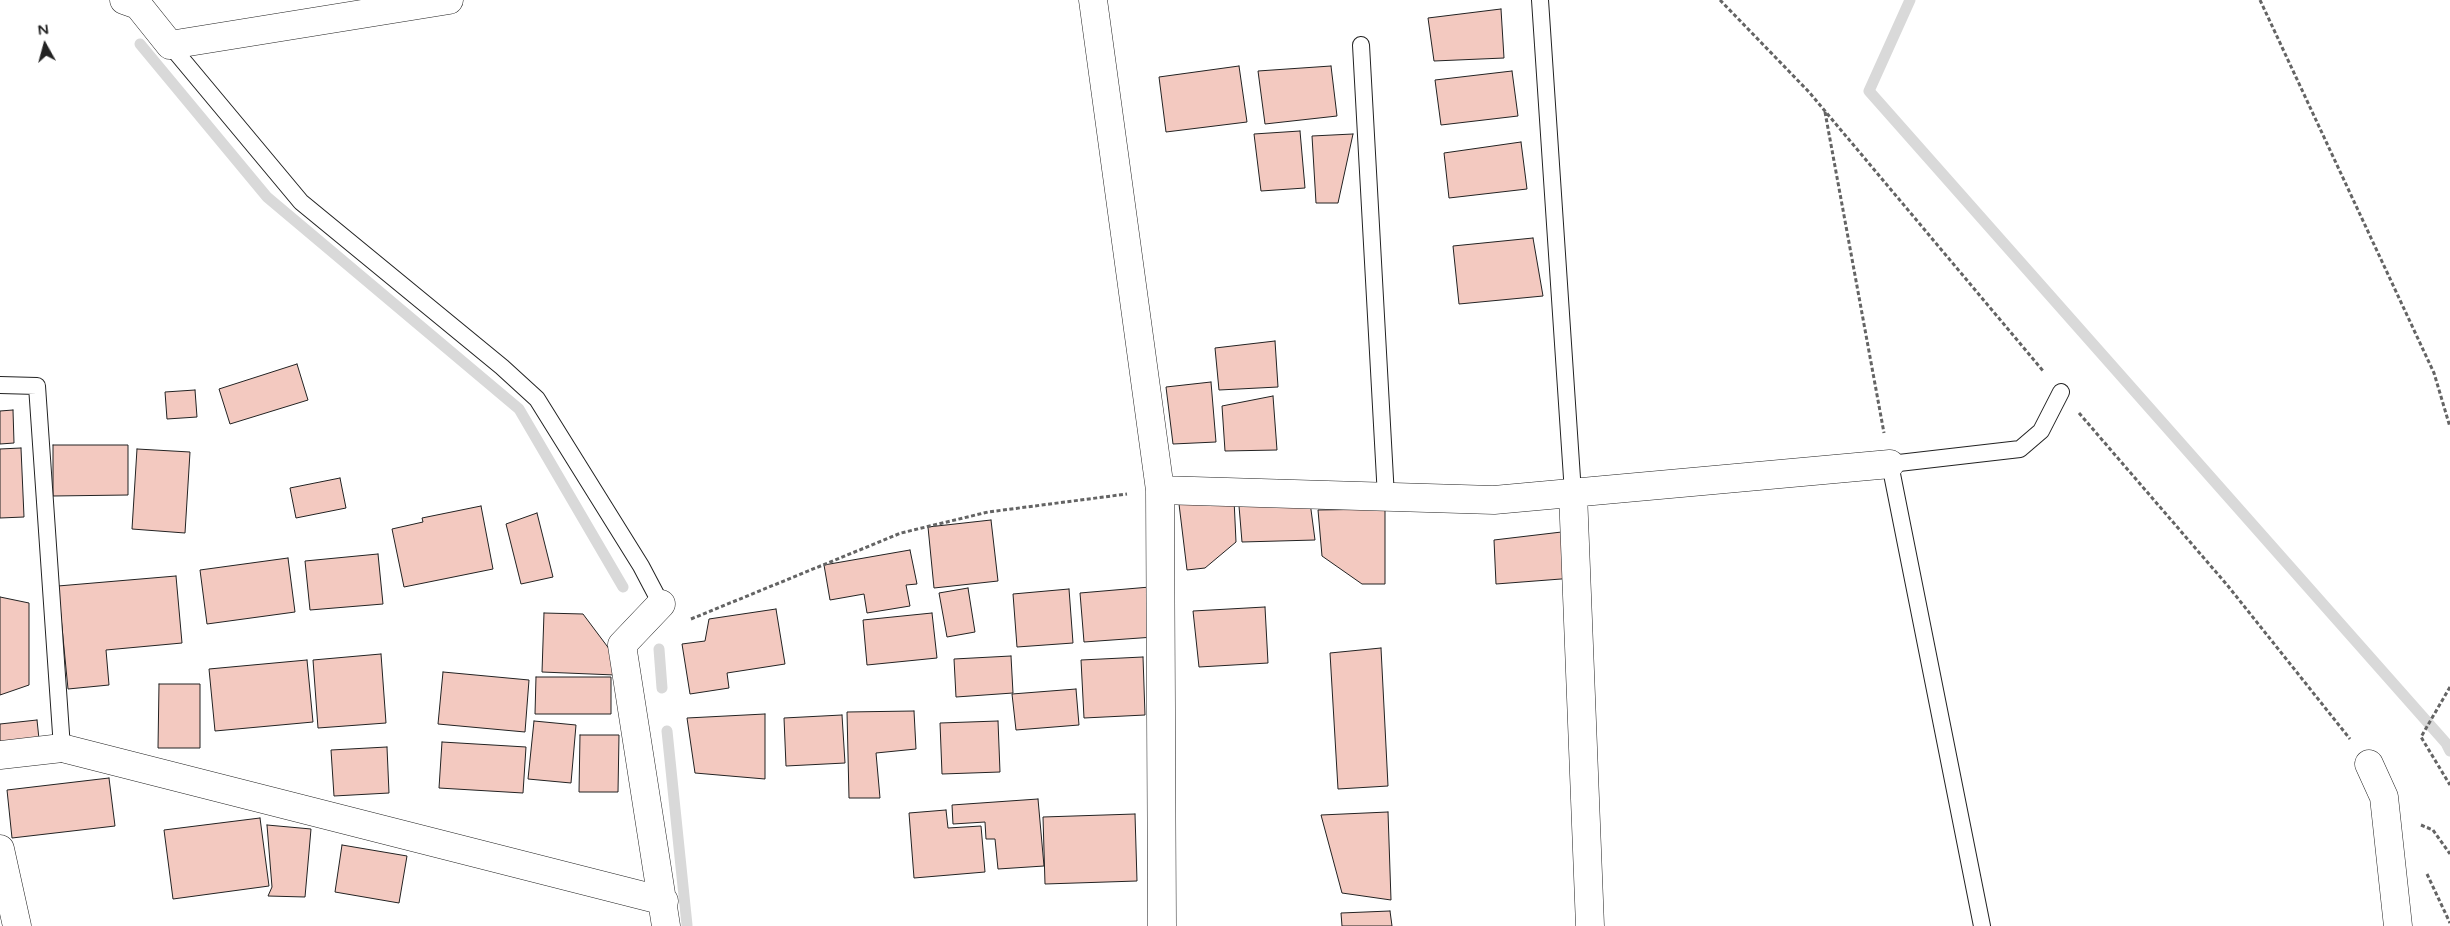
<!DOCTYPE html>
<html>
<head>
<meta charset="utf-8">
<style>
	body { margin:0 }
	#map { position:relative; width:2450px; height:926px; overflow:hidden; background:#fff; font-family:"Varela Round",sans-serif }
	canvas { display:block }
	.north { position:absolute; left:20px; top:20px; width:50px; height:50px; -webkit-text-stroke:4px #fff; paint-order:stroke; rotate:353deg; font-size:14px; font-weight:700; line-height:20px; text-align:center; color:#222 }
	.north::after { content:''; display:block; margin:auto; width:18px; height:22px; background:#222; clip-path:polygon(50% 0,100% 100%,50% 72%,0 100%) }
</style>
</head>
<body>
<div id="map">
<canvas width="2450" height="926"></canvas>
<div class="north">N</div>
</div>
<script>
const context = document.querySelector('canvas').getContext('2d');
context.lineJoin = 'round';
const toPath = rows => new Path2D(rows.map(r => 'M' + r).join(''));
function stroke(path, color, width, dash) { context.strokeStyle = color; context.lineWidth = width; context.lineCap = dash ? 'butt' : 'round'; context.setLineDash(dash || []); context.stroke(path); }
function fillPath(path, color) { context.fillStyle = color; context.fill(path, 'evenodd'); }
stroke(toPath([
	[1910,0,1869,91,2446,743,2450,751],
	[140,44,267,197,519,409,623,587],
	[659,649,662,688],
	[667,731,687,925]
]), '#d9d9d9', 11);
const building = toPath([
	[1501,9,1504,58,1434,61,1428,18,1501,9],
	[1239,66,1247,122,1166,132,1159,77,1239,66],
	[1331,66,1337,116,1265,124,1258,71,1331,66],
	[1512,71,1518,116,1441,125,1435,80,1512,71],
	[1300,131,1305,188,1261,191,1254,134,1300,131],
	[1353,134,1338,203,1316,203,1312,136,1353,134],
	[1521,142,1527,189,1449,198,1444,153,1521,142],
	[1533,238,1543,296,1459,304,1453,246,1533,238],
	[1275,341,1278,387,1219,390,1215,348,1275,341],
	[297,364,308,400,230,424,219,389,297,364],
	[1211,382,1216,442,1173,444,1166,387,1211,382],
	[195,390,197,417,167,419,165,392,195,390],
	[1273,396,1277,450,1225,451,1222,406,1273,396],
	[13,410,14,443,0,444,0,411,13,410],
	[53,445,128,445,128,495,53,496,53,445],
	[21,448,24,517,0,518,0,449,21,448],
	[137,449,190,452,185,533,132,529,137,449],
	[340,478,346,508,296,518,290,488,340,478],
	[1234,499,1236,542,1205,568,1187,570,1179,504,1234,499],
	[1310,502,1315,540,1242,542,1239,506,1310,502],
	[481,506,493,569,404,587,392,529,423,522,422,518,481,506],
	[1385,509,1385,584,1362,584,1322,556,1318,510,1385,509],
	[537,513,553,577,521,584,506,524,537,513],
	[991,520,998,581,934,588,928,527,991,520],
	[1570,531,1574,578,1496,584,1494,540,1570,531],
	[910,550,917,584,906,585,910,606,867,613,864,594,830,600,824,565,910,550],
	[378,554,383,604,310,610,305,561,378,554],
	[288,558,295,612,207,624,200,570,288,558],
	[176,576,182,643,106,650,109,685,68,689,58,586,176,576],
	[1150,587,1154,637,1084,642,1080,593,1150,587],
	[968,588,975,632,947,637,939,593,968,588],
	[1069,589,1073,643,1017,647,1013,594,1069,589],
	[0,597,29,603,29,685,0,695,0,597],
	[1265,607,1268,663,1199,667,1193,611,1265,607],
	[776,609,785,664,727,673,729,688,690,694,682,644,705,641,709,619,776,609],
	[544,613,583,614,616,658,615,675,542,672,544,613],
	[932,613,937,658,867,665,863,620,932,613],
	[1381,648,1388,786,1338,789,1330,653,1381,648],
	[381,654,386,723,318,728,313,660,381,654],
	[1011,656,1013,693,956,697,954,659,1011,656],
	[1143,657,1145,715,1084,718,1081,660,1143,657],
	[307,660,313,722,215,731,209,669,307,660],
	[443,672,529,680,525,732,438,724,443,672],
	[536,677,611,677,611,714,535,714,536,677],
	[159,684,200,684,200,748,158,748,159,684],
	[1076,689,1079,725,1016,730,1012,694,1076,689],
	[914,711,916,749,876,753,880,798,849,798,847,712,914,711],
	[765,714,765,779,695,773,687,718,765,714],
	[842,715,845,763,786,766,784,718,842,715],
	[37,720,39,739,0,743,0,724,37,720],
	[534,721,576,725,571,783,528,779,534,721],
	[998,721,1000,772,942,774,940,723,998,721],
	[580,735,619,735,618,792,579,792,580,735],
	[442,742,526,747,523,793,439,788,442,742],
	[387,747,389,793,334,796,331,750,387,747],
	[109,778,115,826,12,838,7,790,109,778],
	[1038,799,1044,866,998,869,995,839,986,839,985,822,953,824,952,805,1038,799],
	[946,810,948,828,981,826,985,872,914,878,909,813,946,810],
	[1388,812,1391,900,1342,893,1321,815,1388,812],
	[1135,814,1137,881,1045,884,1043,817,1135,814],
	[260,818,269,886,173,899,164,830,260,818],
	[267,825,311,829,305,897,268,896,272,887,267,825],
	[342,845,407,856,399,903,335,892,342,845],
	[1390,911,1392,926,1342,926,1341,913,1390,911]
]);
fillPath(building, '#f3c9c0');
stroke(building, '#222', 1);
const lane = toPath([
	[1540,0,1573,493],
	[170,45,301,202,502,367,537,399,641,566,661,604],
	[1361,45,1386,497],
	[0,385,37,386,62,748],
	[1982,926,1890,464,2020,449,2041,431,2061,392]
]);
const street = toPath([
	[124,0,138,5,170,45,449,0],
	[1093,0,1160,490,1162,926],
	[1160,490,1494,500,1890,464],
	[1573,493,1590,926],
	[661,604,622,645,666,926],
	[0,755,62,748,664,901],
	[2369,764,2384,797,2398,926],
	[0,849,17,926]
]);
stroke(lane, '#222', 18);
stroke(street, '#222', 29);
stroke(toPath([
	[1720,0,1809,92,2044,372],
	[2260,0,2434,373,2450,427],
	[1825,112,1884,433],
	[2079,413,2228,586,2350,739],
	[691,619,901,533,988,512,1127,494],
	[2450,687,2421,737,2450,785],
	[2421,825,2433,830,2450,854],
	[2427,874,2450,923]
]), '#646464', 3, [4, 2.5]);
stroke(lane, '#fff', 16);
stroke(street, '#fff', 28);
</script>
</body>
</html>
